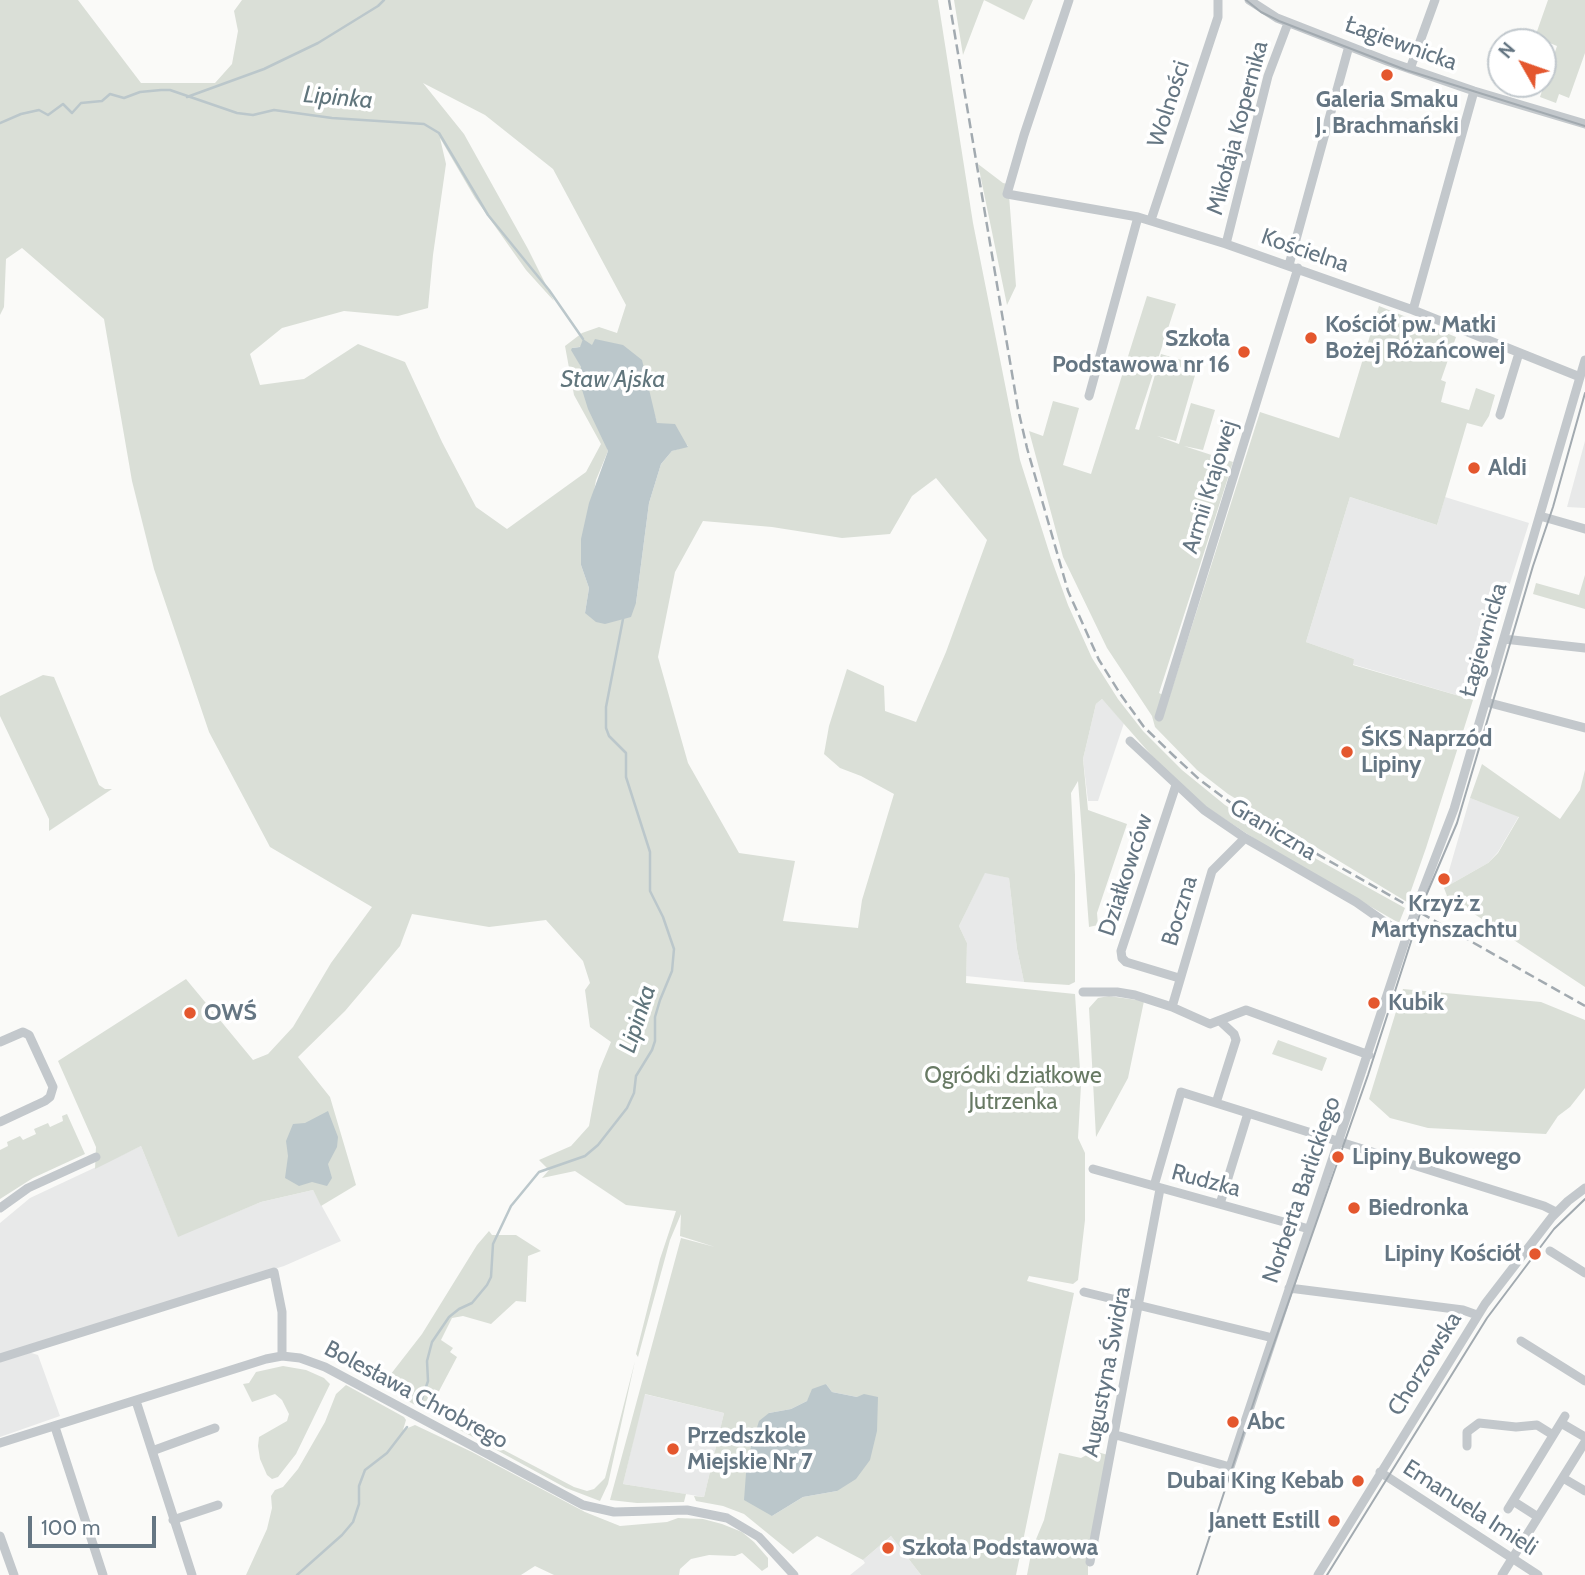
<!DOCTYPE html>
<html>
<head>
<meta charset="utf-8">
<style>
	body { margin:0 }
	#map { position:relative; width:1585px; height:1575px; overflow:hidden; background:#fafaf8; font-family:Cabin,sans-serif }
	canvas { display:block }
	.north { position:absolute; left:1487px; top:28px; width:70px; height:70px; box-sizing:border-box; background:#fff; border:2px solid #c1c8cd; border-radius:50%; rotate:310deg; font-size:19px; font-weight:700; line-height:28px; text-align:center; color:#657683 }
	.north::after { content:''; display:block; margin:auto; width:24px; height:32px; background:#e4572e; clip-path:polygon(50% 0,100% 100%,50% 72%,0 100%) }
	.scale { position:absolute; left:28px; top:1516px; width:128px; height:32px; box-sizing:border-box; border:4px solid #657683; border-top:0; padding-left:9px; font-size:21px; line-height:24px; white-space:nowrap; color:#657683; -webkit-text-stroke:5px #fff; paint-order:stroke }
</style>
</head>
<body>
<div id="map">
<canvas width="1585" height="1575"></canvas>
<div class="north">N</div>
<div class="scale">100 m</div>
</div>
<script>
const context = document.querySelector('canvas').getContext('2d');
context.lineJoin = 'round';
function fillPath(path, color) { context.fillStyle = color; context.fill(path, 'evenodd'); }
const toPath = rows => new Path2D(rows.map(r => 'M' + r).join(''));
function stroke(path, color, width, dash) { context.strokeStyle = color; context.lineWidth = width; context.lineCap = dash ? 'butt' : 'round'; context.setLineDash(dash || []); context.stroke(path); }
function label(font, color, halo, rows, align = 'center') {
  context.font = font + ' Cabin,sans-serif'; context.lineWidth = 7; context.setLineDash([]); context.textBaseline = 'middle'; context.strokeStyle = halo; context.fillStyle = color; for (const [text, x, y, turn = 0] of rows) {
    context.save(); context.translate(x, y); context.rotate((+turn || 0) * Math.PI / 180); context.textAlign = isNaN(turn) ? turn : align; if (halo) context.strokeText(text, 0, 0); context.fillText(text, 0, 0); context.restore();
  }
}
fillPath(toPath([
	[1585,441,1585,508,1567,507],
	[1350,497,1437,525,1445,497,1529,523,1473,700,1352,664,1354,659,1306,642],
	[1102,699,1124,723,1098,801,1088,801,1083,759,1096,704],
	[1470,798,1519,816,1498,852,1488,863,1444,888],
	[985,872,1009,878,1017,949,1024,982,966,976,967,943,959,926],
	[141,1146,178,1236,261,1202,313,1190,341,1241,284,1266,18,1349,38,1355,60,1416,0,1437,0,1223,30,1198],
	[644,1394,724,1413,704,1497,623,1484],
	[891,1536,921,1575,850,1575,865,1563,863,1560]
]), '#e8e9e9');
fillPath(toPath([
	[0,0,78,0,141,83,215,83,232,64,238,31,234,11,242,0,938,0,973,223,1020,460,1051,558,1068,605,1092,658,1118,699,1143,731,1182,770,1225,805,1266,831,1405,908,1399,923,1267,847,1199,802,1153,757,1102,699,1096,704,1083,759,1088,810,1127,824,1097,913,1098,925,1089,927,1078,781,1071,793,1075,875,1075,982,1069,985,1024,982,1017,949,1009,878,985,873,959,926,967,943,966,983,1075,994,1081,1085,1078,1138,1085,1153,1085,1220,1078,1280,1073,1284,1029,1276,1027,1281,1074,1293,1016,1575,921,1575,891,1536,863,1560,817,1536,793,1554,744,1514,723,1506,696,1501,694,1496,704,1497,724,1413,645,1394,623,1484,686,1494,684,1502,637,1503,610,1500,681,1238,715,1247,680,1236,681,1214,670,1240,638,1357,636,1354,660,1259,676,1211,626,1205,575,1171,542,1178,549,1170,539,1160,571,1146,589,1126,599,1071,611,1042,590,1027,585,990,590,983,583,961,546,920,489,927,412,914,400,946,345,1011,298,1057,330,1097,356,1185,321,1206,313,1190,261,1202,178,1237,141,1146,95,1169,96,1147,58,1061,186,979,253,1060,268,1054,293,1027,331,963,372,907,270,847,209,732,154,569,132,481,104,319,22,248,6,259,4,307,0,315],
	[423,83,485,115,553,169,626,305,617,333,599,327,582,333,565,346,574,395,601,444,586,472,507,529,476,507,442,442,405,362,358,344,304,379,260,385,250,354,282,328,344,311,398,316,428,308,433,255,446,164,440,138,475,198,526,270,554,301,528,249,464,134],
	[592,345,654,413,657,423,688,446,672,451,661,464,649,503,636,603,585,613,589,588,581,565,596,480,608,451,581,367,572,348],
	[936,478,987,540,946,652,916,722,885,711,884,686,847,669,829,726,824,754,840,768,861,776,894,794,862,900,858,928,783,921,795,861,739,853,688,763,658,657,675,572,703,521,772,527,842,538,890,534,912,496],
	[826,1384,832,1392,857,1397,837,1491,803,1497,772,1516,769,1413,791,1409,807,1401],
	[954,0,1033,0,1024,20,984,0,963,55],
	[1548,0,1585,0,1585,53,1569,98,1559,94,1556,103,1540,97,1557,46,1535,37],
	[978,164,1003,183,1012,185,1009,195,1016,286,1007,305],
	[1147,296,1176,304,1135,429,1139,430,1161,354,1198,365,1176,441,1157,436,1179,444,1191,403,1215,410,1203,450,1184,446,1233,462,1159,693,1169,698,1260,412,1339,438,1379,306,1456,337,1441,380,1446,382,1441,402,1469,410,1476,388,1495,395,1489,416,1482,427,1467,423,1437,525,1350,497,1306,642,1354,659,1353,665,1473,700,1426,848,1407,902,1228,794,1197,770,1155,727,1152,716,1107,648,1063,557,1029,431,1043,436,1053,401,1079,408,1063,465,1091,474],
	[1585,575,1585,609,1533,594,1536,583,1579,595],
	[43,675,54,677,99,785,105,789,112,789,49,831,49,819,0,716,0,696],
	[1482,764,1560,819,1580,790,1585,770,1585,987,1447,896,1444,888,1488,863,1498,853,1519,817,1470,798],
	[1403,989,1541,1002,1585,1020,1585,1088,1570,1107,1558,1116,1546,1134,1428,1128,1390,1118,1369,1099],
	[1109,996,1144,1001,1128,1078,1096,1137,1089,1008,1098,998],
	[1278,1040,1327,1058,1322,1071,1272,1054],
	[67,1114,85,1154,33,1178,0,1199,0,1150,8,1146,7,1142,20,1136,23,1140,36,1134,34,1129,48,1123,50,1127,63,1121,62,1116],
	[489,1231,492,1235,516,1235,541,1251,528,1256,526,1302,516,1301,491,1324,463,1316,452,1318,441,1340,453,1348,450,1352,457,1357,428,1412,420,1407,423,1400,419,1399,415,1405,387,1389,387,1379,422,1334,477,1245],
	[635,1361,608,1484,600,1501,566,1488,460,1430,462,1428,574,1487,587,1491,594,1489,605,1478],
	[283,1366,306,1370,324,1378,330,1384,296,1454,278,1477,272,1479,267,1475,260,1459,258,1446,259,1437,287,1421,289,1414,282,1400,275,1394,252,1402,243,1384,249,1383,256,1372],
	[346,1385,404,1417,406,1420,403,1430,415,1425,472,1452,585,1512,620,1526,667,1522,678,1518,703,1519,722,1524,742,1532,754,1542,768,1558,768,1567,762,1571,742,1553,735,1556,709,1555,691,1559,680,1569,679,1575,554,1575,535,1566,521,1575,246,1575,267,1529,272,1508,271,1496,275,1490,283,1487,298,1469,325,1422,336,1394],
	[1094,1451,1108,1455,1088,1562,1088,1575,1027,1575,1032,1549,1044,1520,1059,1453,1081,1458]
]), '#dadfd7');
fillPath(toPath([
	[583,339,592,345,595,339,623,345,642,360,657,423,675,424,688,447,672,451,661,464,649,503,636,603,631,617,605,624,596,622,585,613,589,588,581,565,581,539,589,503,608,451,588,409,579,380,581,367,571,350,572,348,580,347],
	[328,1111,338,1137,337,1147,328,1164,332,1178,327,1186,312,1182,299,1186,285,1178,288,1156,286,1141,293,1124,305,1123],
	[826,1384,832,1392,857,1397,864,1394,878,1397,877,1431,870,1460,856,1479,837,1491,803,1497,772,1516,744,1500,747,1460,759,1421,769,1413,791,1409,807,1401,812,1389]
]), '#bbc7cb');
stroke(toPath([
	[187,97,264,69,318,43,378,6,384,0],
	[0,123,21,114,39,110,48,115,63,104,72,113,81,103,102,101,110,94,124,98,140,92,161,90,170,90,237,113,253,115,274,110,332,118,424,124,439,133,488,215,549,290,583,339],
	[422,1399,428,1381,427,1361,432,1342,449,1317,459,1309,472,1303,487,1285,491,1277,493,1244,511,1206,539,1172,585,1156,598,1145,627,1108,634,1093,636,1076,652,1050,655,1041,655,1017,660,1000,672,971,674,949,663,917,650,891,650,852,626,777,626,753,609,736,606,728,606,707,623,619],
	[297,1575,342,1535,353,1522,359,1504,359,1486,365,1470,387,1453,407,1427]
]), '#bbc7cb', 2.5);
stroke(toPath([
	[1069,0,1024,135,1007,194,1138,217,1226,244,1413,310,1580,377],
	[1249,0,1277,18,1387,61,1474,91,1585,124],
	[1410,69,1435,0],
	[1151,220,1218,17,1218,0],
	[1226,244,1268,76,1288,23],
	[1289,265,1349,46],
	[1413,310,1474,91],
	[1089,396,1138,217],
	[1500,415,1519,353],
	[1540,516,1585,529],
	[1504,639,1585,648],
	[1486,702,1585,728],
	[1159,717,1298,268],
	[1130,741,1204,810,1245,838,1356,902,1406,937],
	[1176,785,1121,951,1122,958,1126,962,1179,978],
	[1421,895,1454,809,1585,360],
	[1083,992,1117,992,1135,995,1172,1007,1210,1024,1246,1010,1369,1055],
	[1172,1007,1212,871,1245,838],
	[0,1042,23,1032,29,1035,53,1087,50,1097,45,1101,0,1122],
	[1216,1103,1236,1040,1234,1034,1220,1021],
	[1093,1169,1309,1229],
	[1154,1186,1181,1092,1544,1206,1556,1212],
	[1220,1204,1248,1113],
	[0,1208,28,1188,96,1157],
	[1550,1251,1585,1273],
	[1289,1288,1463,1310,1477,1315],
	[1084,1292,1273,1338],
	[1521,1341,1585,1381],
	[0,1358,274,1272,282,1312,282,1356],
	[136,1401,192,1575],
	[1561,1423,1585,1437],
	[55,1427,103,1575],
	[1116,1435,1230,1467,1410,926],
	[0,1443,266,1359,282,1356,300,1358,325,1367,583,1505,614,1512,687,1510,727,1518,759,1537,794,1575],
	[1467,1446,1467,1432,1479,1423,1516,1427,1537,1425,1553,1435],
	[152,1451,215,1428],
	[1380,1472,1538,1575],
	[1563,1478,1585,1491],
	[1513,1501,1538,1517],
	[1508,1509,1565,1416],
	[173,1520,218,1505],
	[0,1536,14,1575],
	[1090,1562,1160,1189],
	[1318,1575,1485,1304,1552,1217,1568,1201,1585,1188],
	[1502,1575,1585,1442]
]), '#c3c8cc', 9);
stroke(toPath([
	[1246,0,1261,12,1279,21,1406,70,1585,126],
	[1197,1575,1258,1389,1368,1075,1425,898,1457,823,1533,566,1553,507,1585,393],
	[1327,1575,1487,1318,1554,1229,1585,1199]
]), '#a2aab0', 2);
stroke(toPath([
	[949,0,1018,409,1027,448,1068,591,1099,660,1121,695,1144,727,1174,756,1200,780,1231,803,1264,824,1585,1006]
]), '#a2aab0', 2.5, [10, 5]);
stroke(toPath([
	[1410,926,1421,895]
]), '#c3c8cc', 9);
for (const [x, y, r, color] of [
	[1387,75,7,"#e4572e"],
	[1311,338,7,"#e4572e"],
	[1244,352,7,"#e4572e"],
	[1474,468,7,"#e4572e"],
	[1347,752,7,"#e4572e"],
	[1444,879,7,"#e4572e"],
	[1374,1003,7,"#e4572e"],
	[190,1013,7,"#e4572e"],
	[1338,1157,7,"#e4572e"],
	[1354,1208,7,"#e4572e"],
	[1535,1254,7,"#e4572e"],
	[1233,1422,7,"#e4572e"],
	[673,1449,7,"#e4572e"],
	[1358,1481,7,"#e4572e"],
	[1334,1521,7,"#e4572e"],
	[888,1548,7,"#e4572e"]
]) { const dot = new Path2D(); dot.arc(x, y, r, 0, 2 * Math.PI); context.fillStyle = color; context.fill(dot); stroke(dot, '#fff', 2.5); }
label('23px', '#657683', '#fff', [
	["Łagiewnicka",1401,44,20],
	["Wolności",1169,104,-72],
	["Mikołaja Kopernika",1238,128,-75],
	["Kościelna",1305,251,19],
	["Armii Krajowej",1210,487,-73],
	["Łagiewnicka",1484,640,-74],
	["Graniczna",1273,830,31],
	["Działkowców",1126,875,-72],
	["Boczna",1180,911,-73],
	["Rudzka",1206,1181,15],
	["Norberta Barlickiego",1302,1190,-71],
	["Chorzowska",1425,1364,-58],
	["Augustyna Świdra",1107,1372,-79],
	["Bolesława Chrobrego",416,1395,28],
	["Emanuela Imieli",1470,1508,33]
]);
label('bold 23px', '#657683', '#fff', [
	["Galeria Smaku",1387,100,"center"],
	["J. Brachmański",1387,126,"center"],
	["Kościół pw. Matki",1325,325],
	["Bożej Różańcowej",1325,351],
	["Szkoła",1230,339,"right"],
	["Podstawowa nr 16",1230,365,"right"],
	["Aldi",1488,468],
	["ŚKS Naprzód",1361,739],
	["Lipiny",1361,765],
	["Krzyż z",1444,904,"center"],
	["Martynszachtu",1444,930,"center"],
	["Kubik",1388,1003],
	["OWŚ",204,1013],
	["Lipiny Bukowego",1352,1157],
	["Biedronka",1368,1208],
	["Lipiny Kościół",1521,1254,"right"],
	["Abc",1247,1422],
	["Przedszkole",687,1436],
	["Miejskie Nr 7",687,1462],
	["Dubai King Kebab",1344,1481,"right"],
	["Janett Estill",1320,1521,"right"],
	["Szkoła Podstawowa",902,1548]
], 'left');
label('23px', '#687a64', '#fff', [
	["Ogródki działkowe",1013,1076],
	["Jutrzenka",1013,1102]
]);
label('italic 24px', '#60757c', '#fff', [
	["Lipinka",338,98,5],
	["Staw Ajska",613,380],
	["Lipinka",638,1019,-72]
]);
</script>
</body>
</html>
